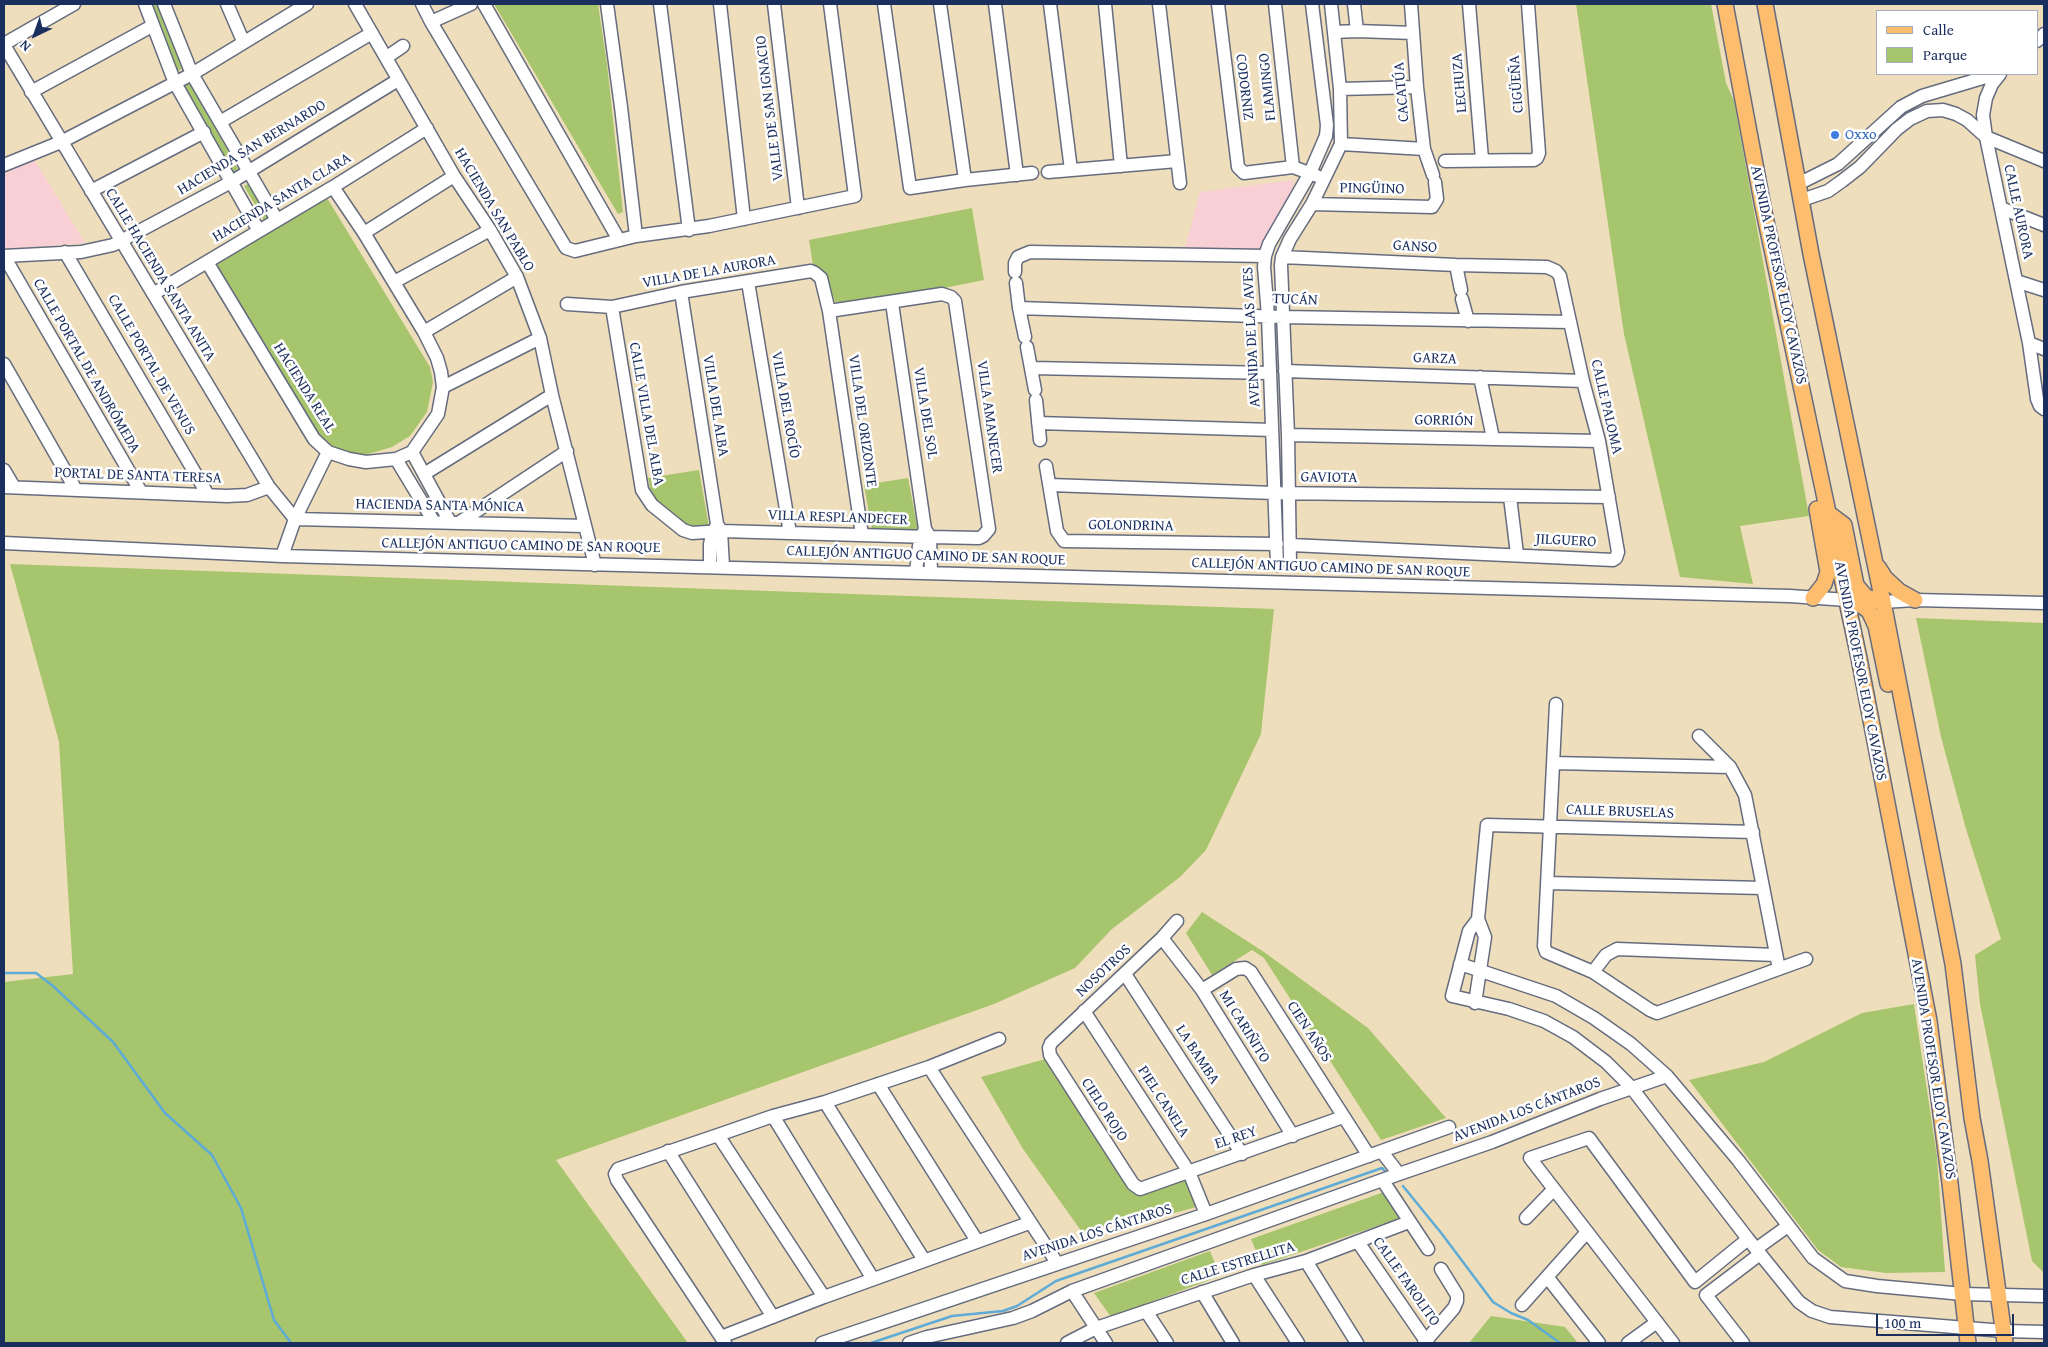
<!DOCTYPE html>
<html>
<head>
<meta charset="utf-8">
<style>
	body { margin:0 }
	#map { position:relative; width:2048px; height:1347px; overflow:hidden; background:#efdebc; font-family:"Gentium Book Plus",serif }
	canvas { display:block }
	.frame { position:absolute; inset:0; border:5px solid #1b2f5e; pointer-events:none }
	.legend { position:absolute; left:1876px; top:10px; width:162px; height:65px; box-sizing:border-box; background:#fff; border:1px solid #a4acbf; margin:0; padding:6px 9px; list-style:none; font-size:15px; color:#1b2f5e }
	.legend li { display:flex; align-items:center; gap:10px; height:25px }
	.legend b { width:25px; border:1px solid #a4acbf }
	.north { position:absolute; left:10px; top:10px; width:50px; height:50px; -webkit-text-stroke:4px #fff; paint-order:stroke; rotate:222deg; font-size:14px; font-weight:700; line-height:20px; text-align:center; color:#1b2f5e }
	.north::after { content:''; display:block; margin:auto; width:18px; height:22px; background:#1b2f5e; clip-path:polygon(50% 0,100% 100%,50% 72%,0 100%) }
	.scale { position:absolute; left:1876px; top:1314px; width:138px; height:22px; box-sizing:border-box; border:2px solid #1b2f5e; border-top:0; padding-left:6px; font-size:15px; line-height:18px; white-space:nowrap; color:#1b2f5e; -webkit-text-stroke:4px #fff; paint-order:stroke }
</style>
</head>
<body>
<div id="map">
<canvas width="2048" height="1347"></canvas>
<div class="frame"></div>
<ul class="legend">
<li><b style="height:6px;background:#fcbd6f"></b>Calle</li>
<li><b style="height:14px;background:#a7c56c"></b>Parque</li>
</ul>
<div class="north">N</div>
<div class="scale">100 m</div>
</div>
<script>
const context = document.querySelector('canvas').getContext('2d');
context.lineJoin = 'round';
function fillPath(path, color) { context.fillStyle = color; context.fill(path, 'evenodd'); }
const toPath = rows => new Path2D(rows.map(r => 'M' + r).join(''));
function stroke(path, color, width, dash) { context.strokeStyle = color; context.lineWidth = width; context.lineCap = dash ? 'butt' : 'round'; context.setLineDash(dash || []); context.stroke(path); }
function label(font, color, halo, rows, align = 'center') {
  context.font = font + ' "Gentium Book Plus",serif'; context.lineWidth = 5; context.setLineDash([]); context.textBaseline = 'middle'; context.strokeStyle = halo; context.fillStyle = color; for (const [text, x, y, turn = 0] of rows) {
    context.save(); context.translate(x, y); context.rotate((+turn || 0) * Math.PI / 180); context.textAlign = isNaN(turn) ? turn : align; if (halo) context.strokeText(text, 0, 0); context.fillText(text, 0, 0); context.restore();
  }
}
fillPath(toPath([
	[34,159,85,243,4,249,4,174],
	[1295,180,1283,210,1258,252,1185,248,1200,192]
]), '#f7cfd5');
fillPath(toPath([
	[151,4,158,4,182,69,175,73],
	[494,4,598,4,607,64,623,212,618,214],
	[1576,4,1711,4,1726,83,1734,101,1809,516,1740,526,1753,584,1680,577,1624,334],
	[188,79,238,169,232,173,180,84],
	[248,184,269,220,265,222,244,186],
	[327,198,430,367,433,382,427,412,410,436,392,447,365,455,353,454,333,448,316,434,215,264],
	[972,208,984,280,915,294,846,303,835,302,827,277,813,265,809,240],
	[699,470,709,527,687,526,651,495,648,478],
	[908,478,918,530,872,530,864,485],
	[10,564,1274,609,1261,734,1206,850,1180,877,1112,929,1075,968,994,1004,556,1160,688,1343,4,1343,4,982,73,974,59,742],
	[1916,618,2044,623,2044,1273,2032,1261,1980,1004,1975,955,2001,939,1966,829,1941,737],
	[1202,912,1264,952,1368,1028,1446,1118,1381,1140,1264,958,1252,950,1212,975,1186,933],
	[1914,1004,1937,1157,1945,1272,1886,1273,1841,1267,1818,1250,1689,1080,1764,1062,1862,1013],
	[1049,1058,1136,1194,1188,1179,1200,1206,1137,1223,1130,1216,1084,1235,1023,1149,981,1077],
	[1387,1191,1404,1217,1262,1265,1251,1239],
	[1210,1251,1220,1276,1111,1317,1094,1293],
	[1491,1316,1565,1327,1578,1343,1469,1343]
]), '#a7c56c');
stroke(toPath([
	[4,973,36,973,53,986,113,1042,165,1113,212,1155,241,1208,274,1320,291,1343],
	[1403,1186,1442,1234,1493,1302,1511,1313,1528,1320,1560,1343],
	[871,1343,952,1316,1003,1311,1017,1306,1056,1281,1382,1168,1385,1171]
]), '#5dabd6', 2.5);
const minor = toPath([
	[145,4,175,83,259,231],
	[164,4,192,74,277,220],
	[227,4,243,41],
	[355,4,454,176,490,230,517,277,540,338,552,395,595,565],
	[422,4,431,22,471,4],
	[484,4,619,240],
	[607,4,621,107,636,236,709,226,855,196,830,4],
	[660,4,689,230],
	[720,4,744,219],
	[774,4,798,208],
	[884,4,910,188,965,180,1032,173],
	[940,4,965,180],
	[995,4,1017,175],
	[1050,4,1071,170],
	[1105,4,1121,166],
	[1159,4,1180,183],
	[1218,4,1238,167,1244,173,1293,167,1317,176],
	[1275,4,1293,167],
	[1354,4,1357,31],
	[1411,4,1417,87,1424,149,1433,175],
	[1469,4,1482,159],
	[431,22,566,248,575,251,636,236],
	[1334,32,1357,31,1413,33],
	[2037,41,2044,34],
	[4,44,74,4],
	[4,45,269,487,295,519,585,526],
	[387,57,403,46],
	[2000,74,1992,84,1986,98,1983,115,1986,137,2029,343,2037,399,2040,406,2044,409],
	[1340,89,1417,87],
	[31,92,152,26],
	[220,122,372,33],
	[1341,144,1424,149],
	[1445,161,1534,160,1537,158,1539,153,1528,4],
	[4,165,61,142,192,74,307,4],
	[1048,172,1177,161],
	[1798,184,1838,164,1901,107,1922,96,1996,74],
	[91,191,204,132],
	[1802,200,1828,191,1842,181,1860,167,1897,129,1910,119,1927,111,1943,110,1956,114,1967,120,1986,137,2044,161],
	[1312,204,1432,207,1437,199,1435,182],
	[2001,208,2044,225],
	[364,233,454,176],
	[65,252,208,495],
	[4,256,81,252,113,245,233,181,398,80],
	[4,256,141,492],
	[1282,257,1456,265,1547,267,1556,271,1560,276,1583,381,1599,441,1618,552,1616,558,1613,560,1291,545],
	[207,262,314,439,328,452,349,459,366,462,396,459,412,452,438,414,443,387,441,372,437,358,424,332,364,233,333,187],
	[1456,265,1461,290],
	[1015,272,1015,263,1018,257,1030,252,1265,256],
	[2016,281,2044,290],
	[394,282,490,230],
	[748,282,790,533],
	[1016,283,1019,308,1025,337],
	[681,292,717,524,721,531,723,566],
	[153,294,333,187,427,128],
	[1462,299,1468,321],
	[892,303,925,529,930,537,931,573],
	[567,304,612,307,681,292,811,271,815,273,821,278,829,311,862,535],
	[612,307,642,490,652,505,683,530,692,533,721,531,930,537,979,538,983,536,989,529,955,301,951,297,942,294,829,311],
	[1019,308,1284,317,1570,322],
	[424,332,517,277],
	[2029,343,2044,349],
	[1027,347,1035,390],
	[4,364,76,490],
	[1032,368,1270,373],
	[1285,371,1583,381],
	[1480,377,1493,438],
	[443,387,540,338],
	[1036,400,1040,440],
	[1038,423,1272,430],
	[1288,435,1599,441],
	[412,452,450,522],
	[396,459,434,522],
	[1046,466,1057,531,1064,541,1277,544],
	[4,470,14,487],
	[424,474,552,395],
	[1050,485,1274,493,1609,497],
	[4,487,227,496,247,495,269,487],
	[1510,497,1517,554],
	[460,522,567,451],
	[4,543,282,556,1790,596,1847,600],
	[282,556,295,519,328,452],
	[1290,564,1288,435,1281,265,1282,257,1290,239,1312,204,1341,144,1340,89,1331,4],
	[1277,565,1268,316,1264,267,1265,256,1269,244,1310,173,1326,136,1327,125,1312,4],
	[710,566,710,544,713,532,717,525],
	[916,572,919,546,924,531],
	[1883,602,1915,600,2044,603],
	[1556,704,1544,946,1546,952,1593,972,1650,1010,1657,1013,1806,959],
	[1699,736,1730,767,1745,795,1779,969],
	[1553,763,1730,767],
	[1547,883,1763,888],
	[1478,919,1469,931,1452,996,1509,1009,1544,1021,1573,1037,1606,1062,1631,1087,1748,1239,1799,1302,1812,1311,1830,1317,2004,1331,2044,1332],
	[1177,921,1162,938,1051,1043,1049,1048,1050,1055,1133,1184,1140,1189,1343,1117],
	[1162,938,1202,990,1293,1136],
	[1460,964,1556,996,1594,1018,1631,1044,1667,1076,1738,1160,1813,1258,1845,1281,1877,1286,1963,1294,2044,1296],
	[1593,972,1606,955,1617,949,1776,955],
	[1125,974,1242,1154],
	[1202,990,1236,969,1245,968,1251,972,1369,1156],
	[1475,1003,1485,937,1478,919,1487,825,1753,832],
	[1084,1011,1189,1172,1206,1214],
	[929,1067,1057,1263],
	[878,1084,977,1241],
	[825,1102,924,1260],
	[773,1116,873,1279],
	[718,1135,618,1169,615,1174,617,1180,725,1343],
	[668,1151,773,1317],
	[1382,1152,1399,1174],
	[1383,1181,1428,1249],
	[1526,1218,1554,1189],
	[1358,1242,1426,1341],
	[1756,1249,1788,1226],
	[1306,1261,1357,1343],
	[1254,1275,1298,1343],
	[1548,1278,1599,1343],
	[1072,1291,1106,1343],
	[1202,1292,1233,1343],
	[824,1297,718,1135,773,1116,825,1102,929,1067,999,1039],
	[1522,1305,1587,1232],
	[1146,1311,1167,1343],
	[721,1337,824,1297,1029,1223],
	[822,1343,1206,1214,1449,1127],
	[909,1343,927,1337,1013,1318,1032,1311,1072,1291,1399,1174,1492,1142,1600,1099,1667,1076],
	[1067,1343,1096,1328,1254,1275,1306,1261,1409,1222],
	[1424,1343,1454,1308,1457,1301,1457,1295,1441,1269],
	[1628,1343,1657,1322],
	[1673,1343,1530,1158,1589,1138,1695,1282,1748,1239],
	[1743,1343,1706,1295,1760,1254]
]);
const major = toPath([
	[1725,4,1763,207,1859,658,1929,1021,1950,1183,1968,1343],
	[1765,4,1811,254,1883,602,1953,964,1972,1118,1980,1161,2005,1343],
	[1828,513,1844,525,1856,585,1866,597,1883,602],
	[1878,567,1885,578,1899,591,1915,600],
	[1813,598,1824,584,1828,572,1817,509],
	[1847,600,1854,600,1869,611,1876,626,1888,684]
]);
stroke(minor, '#656c7f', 15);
stroke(major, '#656c7f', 18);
stroke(minor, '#fff', 12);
stroke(major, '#fcbd6f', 15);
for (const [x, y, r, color] of [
	[1835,135,5,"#3f7fe0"]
]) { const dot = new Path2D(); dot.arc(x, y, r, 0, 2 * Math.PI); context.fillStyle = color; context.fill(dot); stroke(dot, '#fff', 2); }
label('15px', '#1b2f5e', '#fff', [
	["LECHUZA",1460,83,-95],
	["CIGÜEÑA",1517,84,-94],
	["CODORNIZ",1244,87,83],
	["FLAMINGO",1268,87,-96],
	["CACATÚA",1402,92,-95],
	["VALLE DE SAN IGNACIO",770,108,-97],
	["HACIENDA SAN BERNARDO",252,148,-31],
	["PINGÜINO",1372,189,1],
	["HACIENDA SANTA CLARA",282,198,-31],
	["HACIENDA SAN PABLO",494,210,59],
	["CALLE AURORA",2018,212,78],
	["GANSO",1415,247,3],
	["VILLA DE LA AURORA",709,272,-10],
	["CALLE HACIENDA SANTA ANITA",160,275,59],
	["AVENIDA PROFESOR ELOY CAVAZOS",1778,275,78],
	["TUCÁN",1295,300,2],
	["AVENIDA DE LAS AVES",1252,337,-93],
	["GARZA",1435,359,2],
	["CALLE PORTAL DE VENUS",151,365,60],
	["CALLE PORTAL DE ANDRÓMEDA",86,366,60],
	["HACIENDA REAL",304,388,58],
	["VILLA DEL ROCÍO",785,405,80],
	["VILLA DEL ALBA",715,406,81],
	["CALLE PALOMA",1606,407,77],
	["VILLA DEL SOL",925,413,81],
	["CALLE VILLA DEL ALBA",646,414,80],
	["VILLA AMANECER",989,417,82],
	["VILLA DEL ORIZONTE",862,421,82],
	["GORRIÓN",1444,421,1],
	["PORTAL DE SANTA TERESA",138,476,2],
	["GAVIOTA",1329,478,1],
	["HACIENDA SANTA MÓNICA",440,506,1],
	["VILLA RESPLANDECER",838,518,2],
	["GOLONDRINA",1131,526,1],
	["JILGUERO",1566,541,3],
	["CALLEJÓN ANTIGUO CAMINO DE SAN ROQUE",521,546,1],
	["CALLEJÓN ANTIGUO CAMINO DE SAN ROQUE",926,556,2],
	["CALLEJÓN ANTIGUO CAMINO DE SAN ROQUE",1331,568,2],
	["AVENIDA PROFESOR ELOY CAVAZOS",1860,671,79],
	["CALLE BRUSELAS",1620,812,2],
	["NOSOTROS",1104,971,-43],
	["MI CARIÑITO",1244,1027,58],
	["CIEN AÑOS",1309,1032,57],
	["LA BAMBA",1197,1055,57],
	["AVENIDA PROFESOR ELOY CAVAZOS",1933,1069,81],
	["PIEL CANELA",1163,1102,57],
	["CIELO ROJO",1104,1110,57],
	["AVENIDA LOS CÁNTAROS",1527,1110,-21],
	["EL REY",1236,1138,-19],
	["AVENIDA LOS CÁNTAROS",1097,1233,-18],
	["CALLE ESTRELLITA",1238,1264,-17],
	["CALLE FAROLITO",1406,1282,55]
]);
label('15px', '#366cbe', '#fff', [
	["Oxxo",1845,135]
], 'left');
</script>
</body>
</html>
